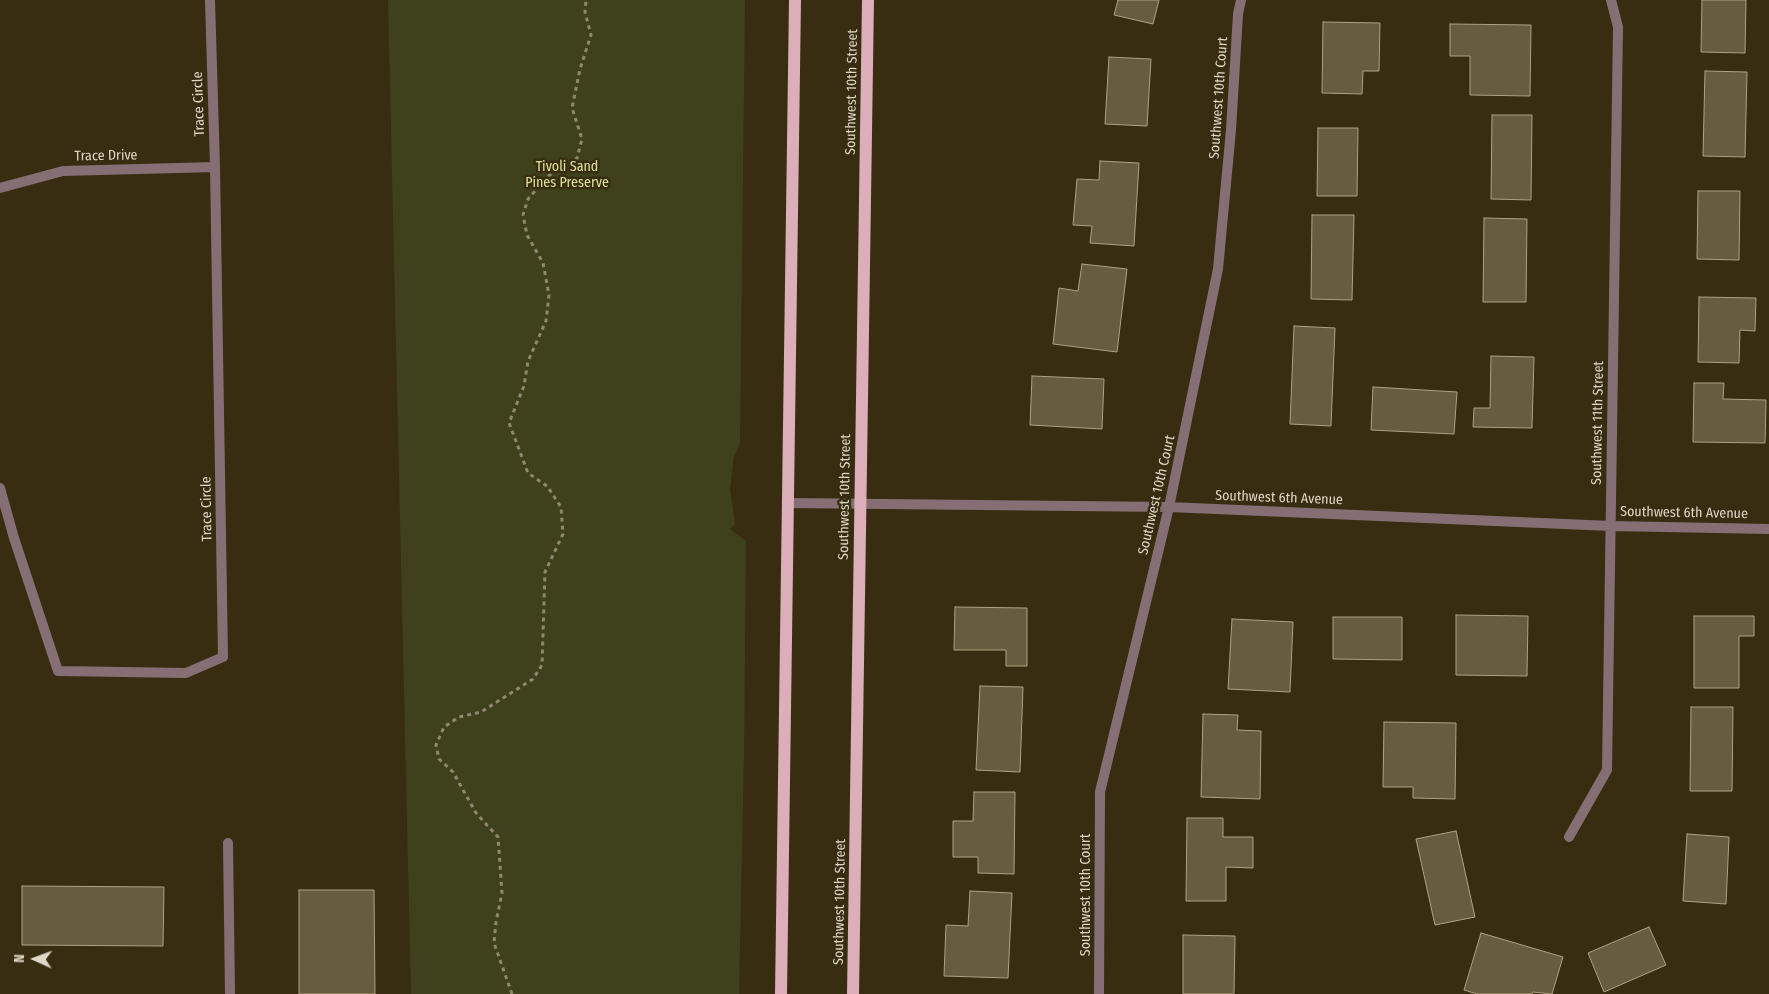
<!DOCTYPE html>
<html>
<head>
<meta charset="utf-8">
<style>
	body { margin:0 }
	#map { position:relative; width:1769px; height:994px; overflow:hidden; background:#382d11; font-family:"Fira Sans Condensed",sans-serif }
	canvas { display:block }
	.north { position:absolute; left:10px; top:934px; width:50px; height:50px; -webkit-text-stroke:4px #382d11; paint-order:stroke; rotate:272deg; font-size:14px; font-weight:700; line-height:20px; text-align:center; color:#dfd8c8 }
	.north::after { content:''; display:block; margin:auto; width:18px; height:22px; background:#dfd8c8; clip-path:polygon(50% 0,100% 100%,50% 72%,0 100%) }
</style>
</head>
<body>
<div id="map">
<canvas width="1769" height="994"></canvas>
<div class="north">N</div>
</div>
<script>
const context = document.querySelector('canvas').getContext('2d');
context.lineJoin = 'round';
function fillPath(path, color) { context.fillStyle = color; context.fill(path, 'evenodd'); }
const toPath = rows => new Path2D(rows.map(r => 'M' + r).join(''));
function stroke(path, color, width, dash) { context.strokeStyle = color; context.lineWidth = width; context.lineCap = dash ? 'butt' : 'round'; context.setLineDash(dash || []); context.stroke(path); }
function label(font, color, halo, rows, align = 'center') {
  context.font = font + ' "Fira Sans Condensed",sans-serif'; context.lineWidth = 5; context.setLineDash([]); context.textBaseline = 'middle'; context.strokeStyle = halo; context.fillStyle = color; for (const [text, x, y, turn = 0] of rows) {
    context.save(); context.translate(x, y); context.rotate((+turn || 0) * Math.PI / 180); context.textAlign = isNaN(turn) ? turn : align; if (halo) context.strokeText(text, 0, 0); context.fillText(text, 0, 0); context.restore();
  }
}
fillPath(toPath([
	[388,0,745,0,740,442,734,456,730,489,735,524,730,529,746,541,744,754,739,994,411,994]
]), '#3f411d');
const building = toPath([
	[1118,0,1159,0,1153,24,1114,15,1118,0],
	[1702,0,1746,0,1745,53,1701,52,1702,0],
	[1323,22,1380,23,1379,71,1363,71,1362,94,1322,93,1323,22],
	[1450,24,1531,25,1530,96,1470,95,1470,56,1450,56,1450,24],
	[1109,57,1151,59,1147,126,1105,124,1109,57],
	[1705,71,1747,72,1745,157,1703,156,1705,71],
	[1492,115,1532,115,1531,200,1491,199,1492,115],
	[1318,128,1358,128,1357,196,1317,196,1318,128],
	[1100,161,1139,163,1134,246,1090,243,1092,226,1073,225,1077,179,1099,180,1100,161],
	[1698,191,1740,191,1739,260,1697,259,1698,191],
	[1312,215,1354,215,1352,300,1311,299,1312,215],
	[1484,218,1527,219,1526,302,1483,302,1484,218],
	[1082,264,1127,269,1117,352,1053,344,1059,288,1078,291,1082,264],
	[1699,297,1756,298,1755,331,1740,330,1739,363,1698,362,1699,297],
	[1294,326,1335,328,1331,426,1290,424,1294,326],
	[1491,356,1534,357,1532,428,1473,427,1474,408,1490,408,1491,356],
	[1032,376,1104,379,1102,429,1030,425,1032,376],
	[1694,383,1724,383,1723,399,1766,400,1765,443,1693,442,1694,383],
	[1373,387,1457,392,1454,434,1371,430,1373,387],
	[955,607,1027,608,1027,666,1006,666,1006,650,954,650,955,607],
	[1456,615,1528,616,1527,676,1456,675,1456,615],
	[1694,616,1754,616,1754,636,1739,636,1739,688,1694,688,1694,616],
	[1333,617,1402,617,1402,660,1333,659,1333,617],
	[1232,619,1293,622,1290,692,1228,689,1232,619],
	[980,686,1023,687,1020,772,976,770,980,686],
	[1691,707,1733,707,1732,791,1690,791,1691,707],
	[1203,714,1238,715,1237,730,1261,731,1260,799,1201,797,1203,714],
	[1384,722,1456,723,1455,799,1413,798,1413,787,1383,787,1384,722],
	[974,792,1015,792,1014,874,978,873,978,857,953,857,953,821,973,821,974,792],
	[1187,818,1223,818,1223,837,1253,837,1253,868,1226,867,1226,901,1186,901,1187,818],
	[1456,831,1475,917,1435,925,1416,839,1456,831],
	[1687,834,1729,837,1726,904,1683,901,1687,834],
	[22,886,164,887,163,946,22,945,22,886],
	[299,890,374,890,375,994,299,994,299,890],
	[970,891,1012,893,1008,978,944,976,946,925,968,926,970,891],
	[1649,927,1666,965,1604,992,1588,953,1649,927],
	[1481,933,1563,957,1552,994,1533,992,1532,994,1477,994,1464,990,1481,933],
	[1183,935,1235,936,1234,994,1183,994,1183,935]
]);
fillPath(building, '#685c3f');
stroke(building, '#afa283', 1);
stroke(toPath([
	[512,994,494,943,496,922,502,893,498,837,476,813,453,772,439,759,436,745,444,727,459,717,481,712,533,679,542,665,545,572,563,534,561,507,547,486,528,473,509,423,524,386,528,361,546,321,549,295,543,263,527,235,523,215,528,199,548,176,577,158,582,139,572,108,580,69,591,35,585,12,586,0]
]), '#908771', 3, [4, 4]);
stroke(toPath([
	[228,843,230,994]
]), '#856f74', 10);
stroke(toPath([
	[0,188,63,171,215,167],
	[0,488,14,538,58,671,186,673,223,657,215,167,210,0],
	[788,503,1169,507,1611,526,1769,529],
	[1569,837,1607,770,1618,27,1611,0],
	[1099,994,1100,792,1169,507,1218,269,1231,130,1238,14,1241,0]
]), '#856f74', 10);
stroke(toPath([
	[781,994,795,0],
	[853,994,868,0]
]), '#dcaeba', 12);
label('14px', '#dfd8c8', '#382d11', [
	["Southwest 10th Street",852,92,-89],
	["Southwest 10th Court",1219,98,-86],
	["Trace Circle",199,104,-92],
	["Trace Drive",106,156,-1],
	["Southwest 11th Street",1598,423,-89],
	["Southwest 10th Court",1157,495,-77],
	["Southwest 10th Street",845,497,-89],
	["Southwest 6th Avenue",1279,498,2],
	["Trace Circle",207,509,-91],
	["Southwest 6th Avenue",1684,513,1],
	["Southwest 10th Court",1086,895,-90],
	["Southwest 10th Street",840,902,-89]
]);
label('14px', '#dde298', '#382d11', [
	["Tivoli Sand",567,167],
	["Pines Preserve",567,183]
]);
</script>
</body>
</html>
